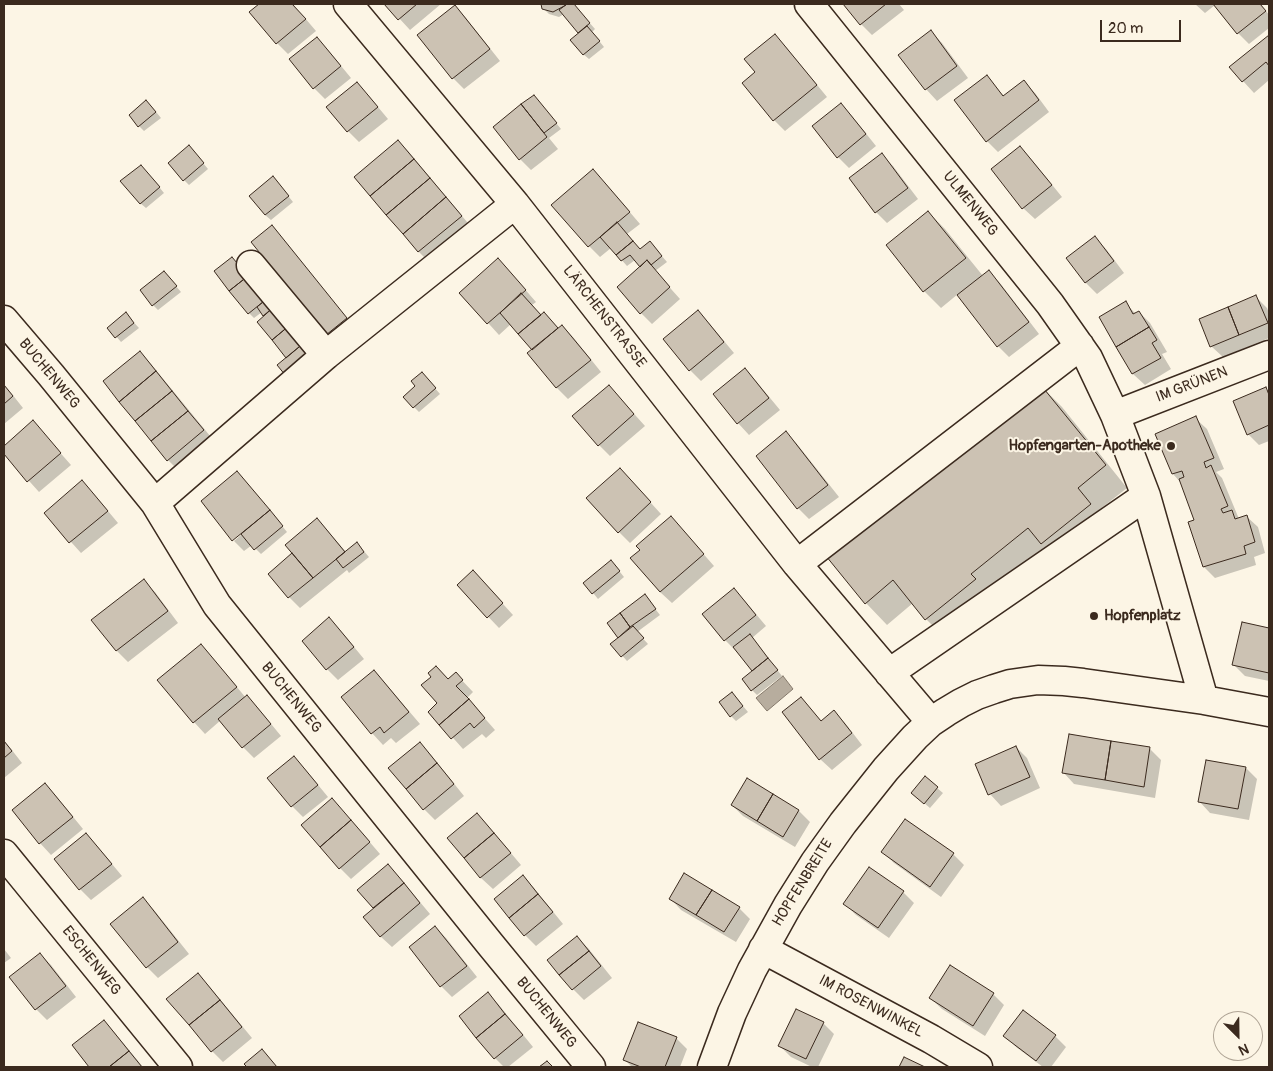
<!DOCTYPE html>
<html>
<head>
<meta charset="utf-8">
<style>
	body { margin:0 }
	#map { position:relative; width:1273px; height:1071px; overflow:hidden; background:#fcf5e5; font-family:Pangolin,sans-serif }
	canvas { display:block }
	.frame { position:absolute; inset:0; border:5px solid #3b2a1e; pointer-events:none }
	.north { position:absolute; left:1213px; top:1011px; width:50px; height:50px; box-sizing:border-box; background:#fcf5e5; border:1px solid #afa495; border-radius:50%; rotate:157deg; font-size:14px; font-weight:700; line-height:20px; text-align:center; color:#3b2a1e }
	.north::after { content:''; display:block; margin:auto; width:18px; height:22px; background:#3b2a1e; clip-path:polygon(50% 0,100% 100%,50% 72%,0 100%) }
	.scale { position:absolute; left:1100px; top:20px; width:81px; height:22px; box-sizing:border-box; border:2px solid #3b2a1e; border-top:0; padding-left:6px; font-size:15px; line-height:18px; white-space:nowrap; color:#3b2a1e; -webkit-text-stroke:4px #fcf5e5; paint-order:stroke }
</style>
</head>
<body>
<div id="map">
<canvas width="1273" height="1071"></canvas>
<div class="frame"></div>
<div class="north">N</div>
<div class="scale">20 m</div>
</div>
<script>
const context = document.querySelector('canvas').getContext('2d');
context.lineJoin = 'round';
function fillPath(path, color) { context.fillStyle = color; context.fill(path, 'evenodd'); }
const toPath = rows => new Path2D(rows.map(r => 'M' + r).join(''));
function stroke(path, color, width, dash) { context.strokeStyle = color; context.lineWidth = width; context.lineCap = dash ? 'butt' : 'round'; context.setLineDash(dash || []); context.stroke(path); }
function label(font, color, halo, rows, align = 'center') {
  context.font = font + ' Pangolin,sans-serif'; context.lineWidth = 4; context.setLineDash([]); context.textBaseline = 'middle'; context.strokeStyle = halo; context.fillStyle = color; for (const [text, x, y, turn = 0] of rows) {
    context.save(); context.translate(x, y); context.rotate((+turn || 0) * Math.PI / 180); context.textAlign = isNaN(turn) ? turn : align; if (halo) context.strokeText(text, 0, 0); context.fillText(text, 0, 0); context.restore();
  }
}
const water = toPath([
	[783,676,793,689,767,711,756,698,783,676]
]);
fillPath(water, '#b7ad9e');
stroke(water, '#85796b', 1);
fillPath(toPath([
	[261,4,293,4,316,31,288,54,277,43,251,13],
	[386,4,441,4,410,30],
	[542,4,573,4,595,29,592,32,604,47,589,59,583,54,580,33,564,14,559,17,549,14,543,8],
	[844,4,899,4,904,10,872,35,861,24],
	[1195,4,1261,4,1269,15,1269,28,1249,44,1238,33,1215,5,1205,13],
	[455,6,466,18,500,61,464,89,453,78],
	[931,32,942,43,968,78,937,101,926,89,900,55],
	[775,36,786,47,827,97,785,131,774,120,757,73],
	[1269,37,1269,80,1254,93,1231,68],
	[317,39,328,50,351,78,325,99,314,88],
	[986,77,1005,97,1024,82,1035,93,1049,112,998,152,987,141],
	[357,84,368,95,388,119,359,142,348,131],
	[534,96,561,129,549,138,558,149,531,170,520,159,495,127],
	[841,105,852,116,876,146,849,168,838,157],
	[152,107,161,118,144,131,139,126],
	[398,141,409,152,472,228,430,263,419,252,356,177],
	[1020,148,1031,159,1062,197,1035,219,1023,208],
	[194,152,208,169,189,185,184,180],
	[882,155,893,166,918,199,887,223,876,212],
	[146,171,164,193,146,208,140,203],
	[604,182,640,224,627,234,640,250,650,242,655,248,667,262,655,271,680,299,652,324,641,313,641,267,635,260,627,266,611,248,600,257,589,246],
	[278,183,293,202,271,220,265,215],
	[928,212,945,229,983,276,988,272,1000,283,1039,334,1009,357,998,346,958,294,941,308,924,291,887,245],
	[277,232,351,324,332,339,327,334],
	[1095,238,1106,249,1124,273,1097,294,1086,283,1068,258],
	[509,271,536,302,532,305,541,316,550,319,558,329,562,326,573,337,601,372,568,399,557,388,529,353,533,350,511,324,499,335,461,293],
	[248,277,318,359,288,358,262,312,254,318,249,313],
	[169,278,181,292,158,310,153,305],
	[1256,297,1267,308,1269,313,1269,338,1223,357,1211,346],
	[1125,303,1136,314,1139,312,1150,323,1167,352,1162,354,1171,369,1145,385,1133,374,1100,318],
	[126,314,139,328,121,342,109,328],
	[709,323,734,353,701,381,690,370,664,339],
	[140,353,151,364,215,442,179,471,168,460,105,382],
	[745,370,756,381,780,410,749,435,738,423,715,394],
	[427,379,440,394,419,412,414,407],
	[4,384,23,408,4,424],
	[1040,385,1062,407,1127,488,1099,510,1112,526,948,641,926,619,913,603,887,625,866,603],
	[609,386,645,426,610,456,599,445],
	[1266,389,1269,392,1269,441,1259,445,1248,434],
	[1195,418,1207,429,1224,469,1216,472,1222,478,1239,519,1246,516,1258,527,1265,553,1254,557,1256,565,1215,578,1204,567,1190,523,1196,521,1182,484,1173,474],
	[33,422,71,465,39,492,4,453,4,447],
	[786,433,797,444,839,497,809,519,798,508,757,456],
	[237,473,248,484,287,532,261,554,252,545,244,551,234,541,242,534],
	[631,481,661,514,630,543,619,532],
	[93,493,118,523,81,553,45,513],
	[671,517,714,566,672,603,660,592,642,550],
	[317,520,328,531,346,552,362,549,369,557,349,573,347,570,300,608,289,597,270,574,294,553],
	[616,567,624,577,598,599,585,583],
	[143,581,155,592,178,623,128,662,117,651],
	[484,583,513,615,499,628,458,585],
	[734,590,745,601,766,626,752,638,782,676,757,695,752,690,753,672,737,650,736,651,725,640],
	[645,596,660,615,637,632,648,644,627,661,612,644,619,638,608,623],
	[329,619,340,630,364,659,338,680,327,669],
	[1243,623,1269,629,1269,681,1245,676,1233,664],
	[212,657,246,698,247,697,258,708,281,736,254,758,243,747,221,720,205,734,194,722,159,680],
	[374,671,385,683,420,724,396,743,391,738,383,745,372,733,343,697],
	[456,674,473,692,467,698,495,730,486,738,482,734,463,749,430,712,439,704,448,680],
	[732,693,748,712,736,721,731,716],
	[801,699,822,722,834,712,845,723,862,745,832,770,820,759],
	[1070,735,1150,749,1161,760,1155,798,1074,784,1063,772],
	[4,740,22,763,4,778],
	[420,744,431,755,464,796,435,820,424,809],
	[1016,747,1027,758,1040,788,1001,806,990,794,976,764],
	[294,757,305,769,328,797,303,817,292,806],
	[1246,768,1257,779,1249,820,1210,813,1199,801],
	[925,778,943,793,930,808,918,798],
	[747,780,799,811,810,822,795,847,743,816,732,805],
	[45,785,56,796,83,829,51,855,40,843,13,810],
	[343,811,380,854,351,879,340,868],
	[477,815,488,826,521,865,493,889,481,878,448,838],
	[86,834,97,846,122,876,91,900,80,889,55,859],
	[883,852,953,854,964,865,941,897,894,863],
	[388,866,399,877,430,914,392,947,380,936,374,908,359,890],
	[523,877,534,888,563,924,536,946,525,935],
	[903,892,914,903,889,938,856,915,845,904],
	[670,898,739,908,750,919,736,942,681,910],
	[143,899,154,910,189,954,158,978,147,967],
	[435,927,446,938,477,977,452,997,441,986],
	[576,937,588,948,612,978,584,1000,573,989],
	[4,949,11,958,4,963],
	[40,954,51,965,76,997,47,1020,36,1009,11,977],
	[197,975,209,986,252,1038,223,1062,212,1051,168,999],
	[488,994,499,1005,533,1047,508,1067,504,1067,495,1058],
	[993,994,1004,1005,985,1036,942,1009,930,998],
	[104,1021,115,1033,143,1067,91,1067,74,1045],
	[823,1023,834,1034,818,1067,812,1067,791,1057,780,1046],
	[1005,1035,1055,1036,1066,1047,1051,1067,1043,1067,1016,1047],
	[676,1038,687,1049,680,1067,632,1067,625,1060]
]), '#0003');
const building = toPath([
	[259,4,292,4,306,19,276,44,249,12,259,4],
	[384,4,417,4,398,20,384,4],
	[541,4,565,4,566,5,553,12,542,9,541,4],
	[567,4,574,4,590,23,578,33,559,10,567,4],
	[843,4,886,4,860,25,843,4],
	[1213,4,1260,4,1266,11,1237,34,1213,4],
	[455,5,490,49,452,79,417,35,455,5],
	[587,26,600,41,583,55,570,40,587,26],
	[931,30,957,66,925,90,898,55,931,30],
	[775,34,817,85,773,121,742,83,755,72,744,59,775,34],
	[1269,35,1269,66,1266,62,1242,82,1229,67,1269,35],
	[317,37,341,66,313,89,289,59,317,37],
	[987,75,1003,96,1024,80,1039,100,986,142,954,100,987,75],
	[357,82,378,107,347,132,326,107,357,82],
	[534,95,557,123,544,133,521,104,534,95],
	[146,100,156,112,138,127,129,115,146,100],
	[841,103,866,134,837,158,812,126,841,103],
	[521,104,547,137,519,160,493,127,521,104],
	[398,140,414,159,370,196,354,177,398,140],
	[189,145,204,163,183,181,168,163,189,145],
	[1020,146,1052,185,1022,209,991,169,1020,146],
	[882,153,908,188,875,213,849,178,882,153],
	[414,159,430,178,386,215,370,196,414,159],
	[141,165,160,187,140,204,120,181,141,165],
	[593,169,630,212,588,247,551,205,593,169],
	[273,176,289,196,265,215,249,196,273,176],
	[430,178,446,197,403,234,386,215,430,178],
	[446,197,462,216,418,252,403,234,446,197],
	[928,211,966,258,923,292,886,245,928,211],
	[617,222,633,241,616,255,600,237,617,222],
	[272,225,347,318,326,335,251,242,272,225],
	[1095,236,1114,261,1085,283,1066,258,1095,236],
	[633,241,640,249,650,241,662,256,651,265,647,260,640,267,630,255,621,261,616,255,633,241],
	[232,257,248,276,229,291,214,271,232,257],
	[498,258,526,290,487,324,459,293,498,258],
	[647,260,670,287,640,314,617,287,647,260],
	[989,270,1029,322,997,347,957,295,989,270],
	[164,271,177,286,152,306,140,290,164,271],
	[248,276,269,297,248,314,229,291,248,276],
	[521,293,541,315,518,334,500,313,521,293],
	[1256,295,1268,323,1239,335,1228,307,1256,295],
	[269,297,275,306,263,316,257,307,269,297],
	[1126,301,1133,314,1139,311,1149,327,1116,347,1099,317,1126,301],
	[275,306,290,325,272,340,257,322,275,306],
	[1228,307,1239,335,1210,347,1199,319,1228,307],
	[698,310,724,342,689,371,663,339,698,310],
	[126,312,134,323,115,338,107,328,126,312],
	[544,312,558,328,532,350,518,334,544,312],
	[290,325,305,342,286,358,272,340,290,325],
	[562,325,591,360,556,388,527,353,562,325],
	[1149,327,1157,340,1152,343,1161,358,1132,374,1116,347,1149,327],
	[305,342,313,353,286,376,277,365,305,342],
	[140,351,156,371,119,402,103,381,140,351],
	[745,368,769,398,737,424,713,394,745,368],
	[156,371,172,391,135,421,119,402,156,371],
	[422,372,436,388,413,408,403,397,415,386,411,381,422,372],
	[1040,384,1106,465,1078,488,1091,504,1041,544,1028,528,971,574,976,579,925,620,893,580,865,604,826,556,1040,384],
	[4,385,13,396,4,404,4,385],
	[609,385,634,414,598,446,572,416,609,385],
	[1266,387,1269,395,1269,425,1247,435,1233,401,1266,387],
	[172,391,188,411,151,441,135,421,172,391],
	[188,411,204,430,167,461,151,441,188,411],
	[1196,416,1214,458,1204,462,1206,468,1211,465,1228,506,1221,509,1223,513,1232,510,1235,519,1247,515,1255,542,1244,546,1246,554,1203,567,1188,522,1194,520,1179,479,1184,477,1182,471,1172,474,1155,434,1196,416],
	[33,420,61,453,27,482,4,454,4,446,33,420],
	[786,431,828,485,797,509,756,456,786,431],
	[620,468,651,502,618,533,586,498,620,468],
	[237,471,270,510,232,541,201,501,237,471],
	[82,480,108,511,69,543,44,513,82,480],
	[270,510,283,526,254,550,241,534,270,510],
	[671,516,704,554,660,592,630,558,640,550,636,546,671,516],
	[317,518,345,552,313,578,285,545,317,518],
	[357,542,364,552,343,568,336,559,357,542],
	[292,553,313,578,288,598,268,574,292,553],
	[611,560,620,571,592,594,583,583,611,560],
	[473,570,503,603,487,618,457,585,473,570],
	[144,579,168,611,116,651,91,620,144,579],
	[734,588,756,615,724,641,702,614,734,588],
	[645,594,656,609,630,627,620,613,645,594],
	[620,613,630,627,618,638,607,623,620,613],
	[329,617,354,647,326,670,302,641,329,617],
	[1242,622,1269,628,1269,673,1232,665,1242,622],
	[633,626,644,638,621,657,610,644,633,626],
	[750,634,768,658,752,671,733,647,750,634],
	[201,644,237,687,193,723,157,680,201,644],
	[768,658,778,670,751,691,742,679,768,658],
	[436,666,448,679,456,672,463,680,456,686,469,699,439,725,428,712,437,703,421,685,431,677,428,673,436,666],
	[374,670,409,712,384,733,380,727,371,734,341,697,374,670],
	[732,692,743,706,730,717,719,702,732,692],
	[247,695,271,724,242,748,218,719,247,695],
	[801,697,821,721,834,710,852,733,819,760,782,712,801,697],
	[469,699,485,718,474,728,470,723,451,739,439,725,469,699],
	[1069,734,1111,741,1105,780,1062,773,1069,734],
	[4,741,12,751,4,758,4,741],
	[1111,741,1150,747,1144,787,1105,780,1111,741],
	[420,742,437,763,406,789,388,768,420,742],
	[1016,746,1030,777,988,795,975,764,1016,746],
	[294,756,318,785,291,807,267,778,294,756],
	[1206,760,1246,767,1238,809,1198,802,1206,760],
	[437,763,454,784,423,810,406,789,437,763],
	[925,776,938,787,924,804,911,793,925,776],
	[747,778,773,794,757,821,731,805,747,778],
	[45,783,73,817,39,844,12,810,45,783],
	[773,794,799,810,783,837,757,821,773,794],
	[332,798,351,820,320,847,301,825,332,798],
	[477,813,494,833,464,858,447,838,477,813],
	[905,819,954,853,930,887,881,852,905,819],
	[351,820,370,842,339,869,320,847,351,820],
	[86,833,112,864,79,890,54,859,86,833],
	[494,833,511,853,480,878,464,858,494,833],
	[388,864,404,883,373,908,357,890,388,864],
	[869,867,904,891,878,928,843,904,869,867],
	[684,873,712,890,696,915,669,899,684,873],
	[523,875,538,894,509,918,494,899,523,875],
	[404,883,420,903,380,937,363,917,404,883],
	[712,890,740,907,724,932,696,915,712,890],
	[538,894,553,912,524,936,509,918,538,894],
	[143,897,178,942,146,968,110,924,143,897],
	[435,926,467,966,440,987,409,947,435,926],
	[577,936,589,951,559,975,547,960,577,936],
	[589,951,601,966,572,990,559,975,589,951],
	[40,953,66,986,35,1010,9,977,40,953],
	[950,965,994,993,973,1026,929,998,950,965],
	[198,973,220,1000,189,1025,166,999,198,973],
	[488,992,505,1014,476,1038,459,1016,488,992],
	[220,1000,242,1027,211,1052,189,1025,220,1000],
	[796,1009,824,1022,806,1059,778,1046,796,1009],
	[1023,1010,1056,1035,1036,1061,1003,1036,1023,1010],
	[505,1014,523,1035,494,1059,476,1038,505,1014],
	[104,1020,129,1051,109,1067,89,1067,72,1045,104,1020],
	[638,1022,677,1037,665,1067,641,1067,623,1060,638,1022],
	[262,1049,277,1067,247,1067,244,1064,262,1049],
	[129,1051,142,1067,109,1067,129,1051],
	[904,1057,925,1067,899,1067,904,1057],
	[547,1061,553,1067,539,1067,547,1061]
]);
fillPath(building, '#ccc2b3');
stroke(building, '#3b2a1e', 1);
const minor = toPath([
	[348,4,515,204,797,564,931,722],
	[809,4,1050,304,1088,358,1115,415,1146,496,1204,700],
	[251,265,326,355],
	[4,320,51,375,155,503,217,605,490,944,591,1067],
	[1115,415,1269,355],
	[155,503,326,355,515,204],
	[797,564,1080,346],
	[889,673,1146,496],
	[4,854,178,1067],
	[763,949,931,1039,978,1067],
	[712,1067,732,1013,752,970,788,905,815,862,843,823,886,769,915,737,931,722,946,712,961,703,977,695,994,689,1010,684,1038,680,1064,681,1083,683,1204,700,1269,712]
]);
stroke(minor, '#3b2a1e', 31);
stroke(minor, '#fcf5e5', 28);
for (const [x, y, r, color] of [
	[1171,446,5,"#3b2a1e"],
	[1094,616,5,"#3b2a1e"]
]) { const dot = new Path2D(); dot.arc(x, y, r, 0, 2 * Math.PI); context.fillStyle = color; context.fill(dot); stroke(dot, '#fcf5e5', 2); }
label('15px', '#3b2a1e', '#fcf5e5', [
	["ULMENWEG",970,204,51],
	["LÄRCHENSTRASSE",604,317,52],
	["BUCHENWEG",49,374,50],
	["IM GRÜNEN",1192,385,-21],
	["BUCHENWEG",291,698,51],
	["HOPFENBREITE",803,883,-58],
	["ESCHENWEG",91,961,51],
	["IM ROSENWINKEL",871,1007,28],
	["BUCHENWEG",546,1013,51]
]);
label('bold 15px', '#3b2a1e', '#fcf5e5', [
	["Hopfengarten-Apotheke",1161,446],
	["Hopfenplatz",1104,616,"left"]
], 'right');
</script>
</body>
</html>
